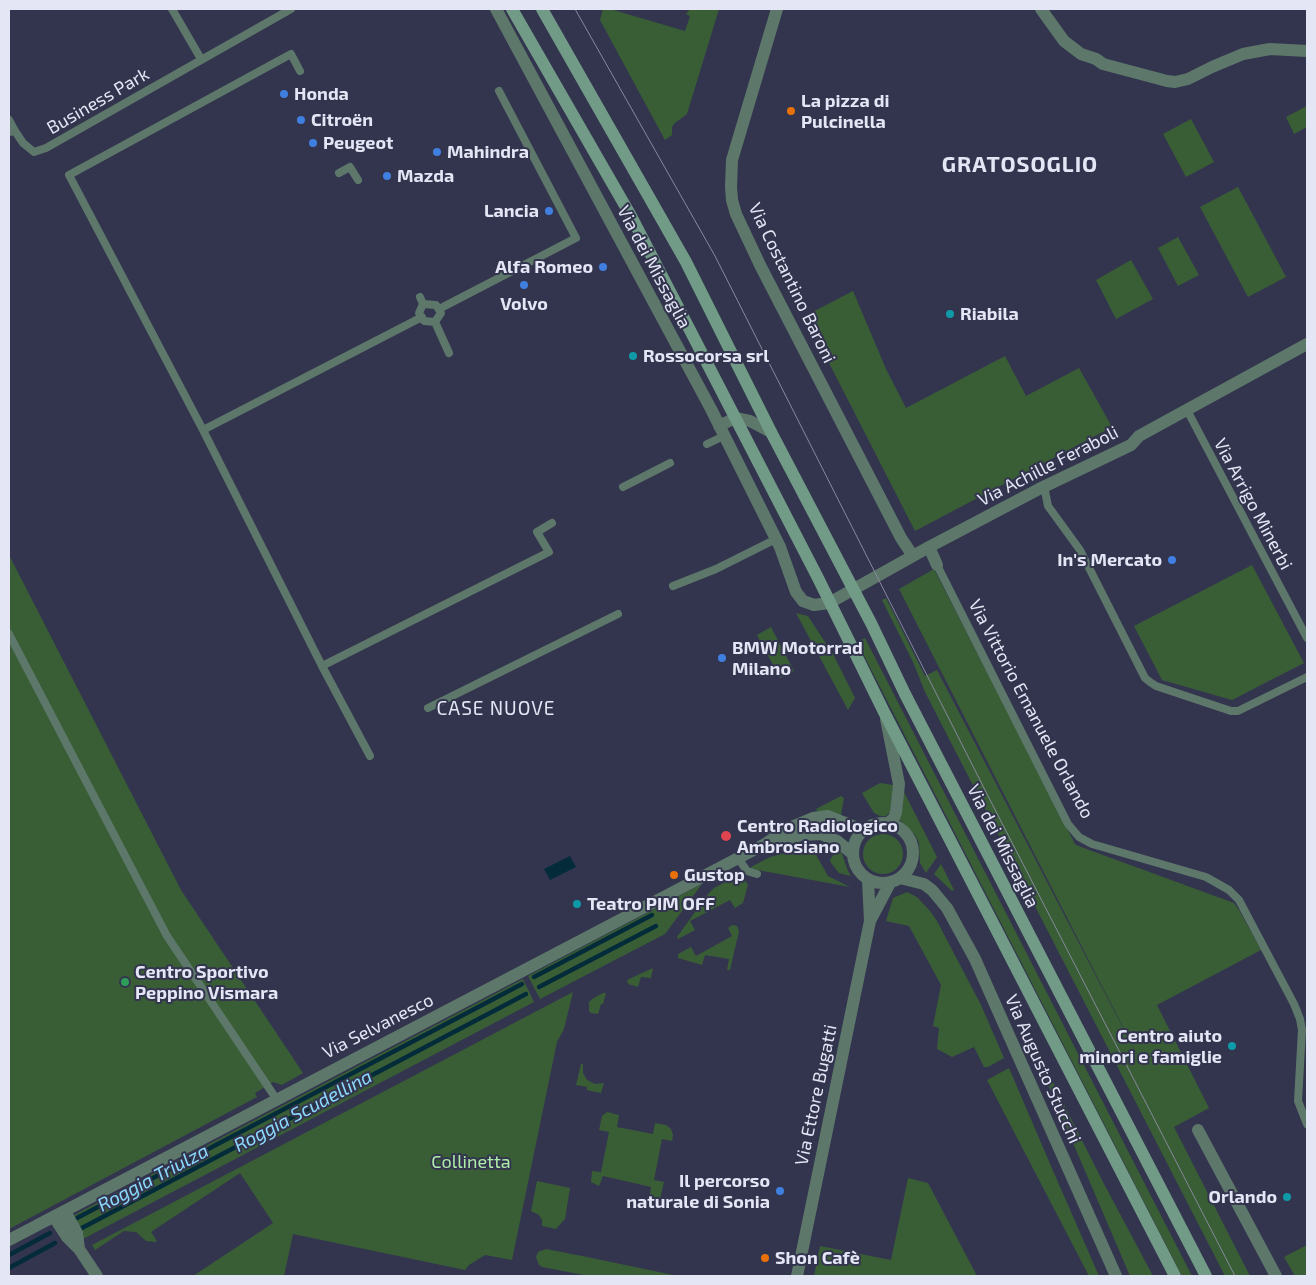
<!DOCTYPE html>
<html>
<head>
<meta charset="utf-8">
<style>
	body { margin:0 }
	#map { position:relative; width:1316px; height:1285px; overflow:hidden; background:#33354e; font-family:"Exo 2",sans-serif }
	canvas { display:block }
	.frame { position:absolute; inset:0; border:10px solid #e4e6f6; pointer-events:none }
</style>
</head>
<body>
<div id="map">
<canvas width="1316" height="1285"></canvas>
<div class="frame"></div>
</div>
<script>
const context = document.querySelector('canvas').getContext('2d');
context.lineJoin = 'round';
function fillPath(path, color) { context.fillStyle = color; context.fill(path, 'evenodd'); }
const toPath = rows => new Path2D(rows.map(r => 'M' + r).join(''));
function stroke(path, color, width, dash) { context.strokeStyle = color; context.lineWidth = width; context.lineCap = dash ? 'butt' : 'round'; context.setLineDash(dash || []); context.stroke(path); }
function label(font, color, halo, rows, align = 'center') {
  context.font = font + ' "Exo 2",sans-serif'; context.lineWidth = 4; context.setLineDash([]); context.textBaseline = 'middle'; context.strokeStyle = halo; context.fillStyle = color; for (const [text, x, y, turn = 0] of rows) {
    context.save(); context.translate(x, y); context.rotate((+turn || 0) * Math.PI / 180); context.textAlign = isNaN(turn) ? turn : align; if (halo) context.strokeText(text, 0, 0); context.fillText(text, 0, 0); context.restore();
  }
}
fillPath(toPath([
	[603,9,610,9,685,31,690,16,686,14,690,9,719,9,687,114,675,123,672,127,672,135,665,140,600,20],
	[1307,106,1307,127,1294,134,1286,117],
	[1191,119,1214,162,1186,177,1163,134],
	[1238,187,1286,277,1248,297,1200,207],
	[1178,237,1199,275,1178,286,1158,248],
	[1131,260,1153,299,1116,319,1096,280],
	[853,291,886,369,906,408,1005,356,1026,396,1079,368,1112,427,915,531,805,316],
	[9,555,181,890,303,1073,282,1085,273,1082,255,1093,257,1097,9,1229],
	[1252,565,1304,663,1232,700,1162,680,1134,626],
	[934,569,1075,844,1081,847,1234,903,1239,910,1261,950,1157,1005,1209,1108,1174,1127,1250,1276,1225,1276,925,692,913,662,882,600,886,598,925,676,937,670,1150,1080,899,589],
	[796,613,808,616,834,656,855,698,848,710],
	[771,627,794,671,780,678,757,635],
	[865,638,1192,1276,1182,1276,857,642],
	[880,783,893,785,890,812,886,816,880,816,874,813,862,793],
	[903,790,937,857,926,873,920,863,919,843,915,835,899,819,903,805],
	[841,796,844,798,841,815,817,811,816,809],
	'863 854a20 20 0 1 1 40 0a20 20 0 1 1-40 0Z',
	[811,848,815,853,828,876,850,887,752,869,751,867,770,857,800,849],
	[837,849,842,854,848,871,851,876,839,873,831,863,830,860],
	[941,864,954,890,952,891,934,874],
	[741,874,748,885,743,903,735,908,730,900,690,921,695,930,678,939,677,937,709,893,714,888],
	[702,884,665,934,540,999,528,976],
	[907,892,917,897,930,911,937,921,981,1005,1004,1058,988,1067,984,1067,974,1047,952,1057,937,1049,939,1028,933,1026,941,985,909,926,886,921,893,898],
	[732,925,737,926,739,931,730,970,727,970,729,959,705,955,702,965,678,958,678,954,691,947,696,956,732,936,728,928],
	[653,968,651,978,641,977,638,987,628,984,627,981,629,979],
	[523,979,534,1002,83,1239,72,1218,76,1214],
	[573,992,564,1029,557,1042,512,1260,485,1255,469,1265,465,1270,293,1234,284,1276,193,1276,273,1223,240,1173,151,1232,157,1241,155,1242,146,1241,136,1232,124,1231,95,1250,92,1245],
	[603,993,606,993,603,1004,601,1004,598,1014,591,1013,589,1011,589,1002,592,999],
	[1031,1039,1103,1182,1153,1276,1130,1276,1029,1040],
	[581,1064,583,1064,583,1073,587,1080,595,1084,604,1083,601,1093,587,1090,587,1087,576,1085],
	[1009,1068,1054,1173,1099,1276,1089,1276,987,1080],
	[607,1112,619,1115,617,1127,653,1134,655,1123,666,1125,671,1129,673,1135,672,1141,662,1139,654,1180,664,1182,660,1199,650,1196,651,1187,603,1176,599,1186,591,1182,592,1171,601,1172,609,1132,599,1130,602,1116],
	[908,1178,928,1183,977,1276,814,1276,820,1246,891,1260],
	[537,1181,570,1188,565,1219,556,1229,542,1226,542,1220,539,1215,531,1211],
	[1307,1245,1307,1276,1295,1276,1284,1257],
	[546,1249,587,1257,678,1276,589,1276,542,1267,539,1265,536,1257,538,1252]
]), '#395e36');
fillPath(toPath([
	[570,856,576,867,550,880,544,869]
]), '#032b3a');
stroke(toPath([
	[534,977,652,915],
	[539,987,656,926],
	[77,1218,522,984],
	[80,1229,526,994],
	[9,1255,50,1233],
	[9,1268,55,1243]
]), '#032b3a', 4.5);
stroke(toPath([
	[172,9,201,59],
	[300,71,291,54,69,175,203,430,422,317],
	[9,120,15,131],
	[9,132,15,131,23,143,34,152,46,148,291,9],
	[339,173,350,167,358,180],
	[420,297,423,304,419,313,424,321,435,322,441,313,436,305,423,304],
	[439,309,576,238,499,91],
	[435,322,449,353],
	[1187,410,1307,638],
	[203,430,322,666,549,552,537,532,552,523],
	[707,444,724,436],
	[1044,486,1048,506,1080,550,1145,678,1150,682,1156,686,1231,711,1238,711,1307,677],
	[623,487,670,463],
	[937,565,1068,824,1079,837,1092,844,1206,877,1229,890,1239,900,1294,1004,1300,1019,1302,1030,1298,1101,1307,1124],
	[673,586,716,569,776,539],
	[9,634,167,936,277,1100],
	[322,666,370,756],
	[428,708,618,614],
	[738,858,747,871,757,874]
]), '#5d786a', 8);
stroke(toPath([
	[496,9,711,409,780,547,796,592,803,601,814,605,829,603,929,547,1039,489,1131,445,1139,436,1307,344],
	[777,9,732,160,731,187,732,200,736,214,760,265,901,538,913,556],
	[1041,9,1064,41,1081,54,1096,59,1103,64,1167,81,1175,82,1188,79,1212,67,1243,54,1270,49,1307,51],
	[719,426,735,418,750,421,771,432],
	[929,547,937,565],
	[886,719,899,784,896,812,894,818,888,823],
	'853 853a30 30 0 1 1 60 0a30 30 0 1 1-60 0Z',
	[772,842,802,835,821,834,837,841,853,854],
	[900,878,924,884,932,890,947,908,975,959,1116,1276],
	[870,921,890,883],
	[1198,1130,1276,1276],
	[65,1211,77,1233,79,1249],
	[54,1217,67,1237,79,1249,97,1276],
	[9,1240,765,844,789,828,813,818,828,816,863,830],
	[797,1276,870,921,868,880]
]), '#5d786a', 12);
stroke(toPath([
	[512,9,631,216,818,578,884,712,1175,1276],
	[542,9,686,262,771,432,871,623,905,694,1206,1276]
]), '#719b86', 12);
stroke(toPath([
	[575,9,715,256,987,794,1235,1276]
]), '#87899e', 1);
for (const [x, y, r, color] of [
	[284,94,5,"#3f7fe0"],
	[791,111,5,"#e8710a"],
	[301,120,5,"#3f7fe0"],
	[313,143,5,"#3f7fe0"],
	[437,152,5,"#3f7fe0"],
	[387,176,5,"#3f7fe0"],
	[549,211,5,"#3f7fe0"],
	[603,267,5,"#3f7fe0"],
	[524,285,5,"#3f7fe0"],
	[950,314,5,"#0f9aa8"],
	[633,356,5,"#0f9aa8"],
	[1172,560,5,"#3f7fe0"],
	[722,658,5,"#3f7fe0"],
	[726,836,6,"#e0444e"],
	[674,875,5,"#e8710a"],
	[577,904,5,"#0f9aa8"],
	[125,982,5,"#2e9e5b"],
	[1232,1046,5,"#0f9aa8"],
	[780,1191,5,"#3f7fe0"],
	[1287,1197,5,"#0f9aa8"],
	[765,1258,5,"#e8710a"]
]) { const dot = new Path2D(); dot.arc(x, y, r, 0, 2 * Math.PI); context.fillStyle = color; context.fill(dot); stroke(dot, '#33354e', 2); }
label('bold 18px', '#e4e6f6', '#33354e', [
	["Honda",294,94],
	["La pizza di",801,101],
	["Pulcinella",801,122],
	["Citroën",311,120],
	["Peugeot",323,143],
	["Mahindra",447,152],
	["Mazda",397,176],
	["Lancia",539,211,"right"],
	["Alfa Romeo",593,267,"right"],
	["Volvo",524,304,"center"],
	["Riabila",960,314],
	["Rossocorsa srl",643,356],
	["In's Mercato",1162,560,"right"],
	["BMW Motorrad",732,648],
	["Milano",732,669],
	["Centro Radiologico",737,826],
	["Ambrosiano",737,847],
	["Gustop",684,875],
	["Teatro PIM OFF",587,904],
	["Centro Sportivo",135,972],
	["Peppino Vismara",135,993],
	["Centro aiuto",1222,1036,"right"],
	["minori e famiglie",1222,1057,"right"],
	["Il percorso",770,1181,"right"],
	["naturale di Sonia",770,1202,"right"],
	["Orlando",1277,1197,"right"],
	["Shon Cafè",775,1258]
], 'left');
label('18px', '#e4e6f6', '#33354e', [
	["Business Park",98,101,-30],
	["Via dei Missaglia",654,267,62],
	["Via Costantino Baroni",792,283,64],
	["Via Achille Feraboli",1048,466,-27],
	["Via Arrigo Minerbi",1253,504,62],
	["Via Vittorio Emanuele Orlando",1031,709,62],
	["Via dei Missaglia",1003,846,63],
	["Via Selvanesco",378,1026,-27],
	["Via Augusto Stucchi",1043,1069,66],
	["Via Ettore Bugatti",816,1095,-78]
]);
label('18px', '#aeeda8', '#33354e', [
	["Collinetta",471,1162]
]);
context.letterSpacing = '1px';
label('19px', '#e4e6f6', '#33354e', [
	["CASE NUOVE",496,709]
]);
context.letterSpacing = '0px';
label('italic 19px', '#8cdafd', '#33354e', [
	["Roggia Scudellina",303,1111,-28],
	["Roggia Triulza",153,1178,-28]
]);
context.letterSpacing = '1px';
label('bold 22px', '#e4e6f6', '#33354e', [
	["GRATOSOGLIO",1020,165]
]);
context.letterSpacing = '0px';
</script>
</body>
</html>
